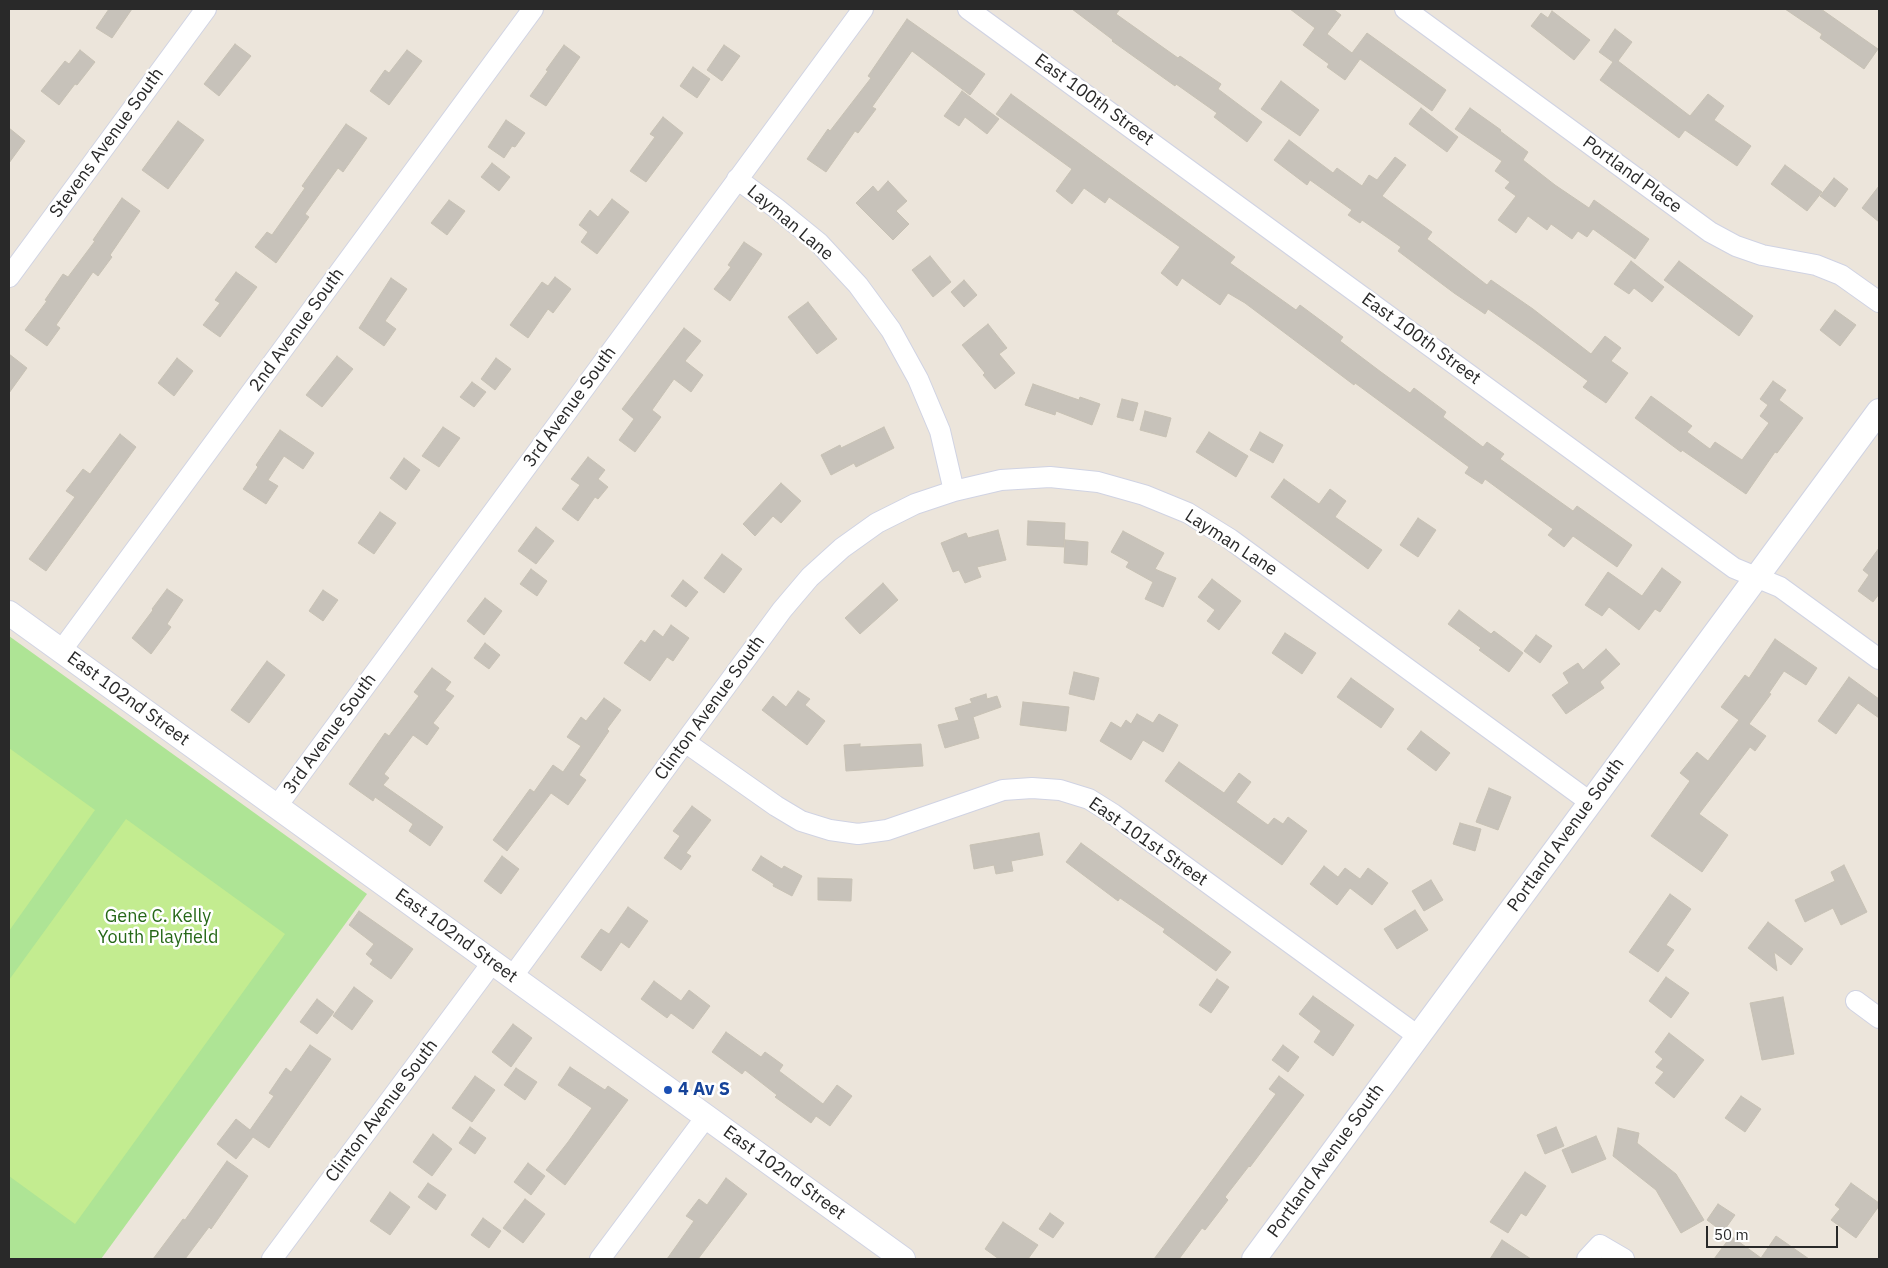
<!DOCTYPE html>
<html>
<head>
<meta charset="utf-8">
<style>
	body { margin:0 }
	#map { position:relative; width:1888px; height:1268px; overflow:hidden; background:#ece5db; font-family:"IBM Plex Sans",sans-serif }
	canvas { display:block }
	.frame { position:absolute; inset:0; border:10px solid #292929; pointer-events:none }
	.scale { position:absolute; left:1706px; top:1226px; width:132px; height:22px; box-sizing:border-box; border:2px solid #292929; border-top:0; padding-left:6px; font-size:15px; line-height:18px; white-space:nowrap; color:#292929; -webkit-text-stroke:4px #fff; paint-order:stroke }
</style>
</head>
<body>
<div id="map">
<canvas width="1888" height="1268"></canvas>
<div class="frame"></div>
<div class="scale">50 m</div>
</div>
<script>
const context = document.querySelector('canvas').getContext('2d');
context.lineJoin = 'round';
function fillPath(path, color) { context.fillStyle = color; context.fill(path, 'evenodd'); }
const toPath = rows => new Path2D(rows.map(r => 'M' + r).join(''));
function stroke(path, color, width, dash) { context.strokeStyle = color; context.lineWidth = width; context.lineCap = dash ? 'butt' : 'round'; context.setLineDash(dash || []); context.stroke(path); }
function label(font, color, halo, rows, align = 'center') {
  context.font = font + ' "IBM Plex Sans",sans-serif'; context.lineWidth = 5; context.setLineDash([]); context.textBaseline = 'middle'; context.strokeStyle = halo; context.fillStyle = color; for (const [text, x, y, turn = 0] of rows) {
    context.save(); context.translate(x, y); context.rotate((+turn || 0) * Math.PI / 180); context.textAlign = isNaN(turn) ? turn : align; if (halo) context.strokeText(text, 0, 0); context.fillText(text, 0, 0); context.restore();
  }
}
fillPath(toPath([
	[9,636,367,894,101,1259,9,1259]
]), '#aee495');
fillPath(toPath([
	[9,748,95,810,9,931],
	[126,819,285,934,75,1224,9,1176,9,980]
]), '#c3ec90');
const building = toPath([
	[109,9,132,9,112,38,96,28,109,9],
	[1072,9,1120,9,1116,14,1178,58,1180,56,1221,84,1218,89,1262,122,1247,142,1214,117,1217,113,1176,84,1175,86,1112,41,1113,40,1072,9],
	[1290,9,1333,9,1341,15,1327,34,1352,53,1367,33,1446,90,1432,111,1360,59,1345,80,1327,67,1329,64,1303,45,1315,28,1290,9],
	[1785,9,1821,9,1878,49,1864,69,1820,38,1822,34,1785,9],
	[1552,11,1590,40,1574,60,1531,26,1541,13,1548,18,1552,11],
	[907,19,985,74,970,95,912,51,872,107,876,109,858,133,855,131,826,172,807,159,828,129,830,131,871,78,868,76,907,19],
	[1615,29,1632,42,1618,61,1690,116,1708,94,1724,106,1714,120,1751,146,1737,166,1685,130,1679,138,1600,80,1613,62,1599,52,1615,29],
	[235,44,251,56,219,96,204,84,235,44],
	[564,45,580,57,546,106,530,96,548,71,546,70,564,45],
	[724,45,740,56,722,81,707,70,724,45],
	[80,50,95,62,77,85,75,84,59,105,41,91,65,61,69,64,80,50],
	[407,50,422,61,389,105,370,91,385,70,389,73,407,50],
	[693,67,710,79,697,98,680,86,693,67],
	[1281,81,1319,110,1300,136,1261,109,1281,81],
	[962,91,999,119,987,134,965,117,959,126,944,116,962,91],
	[1011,94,1235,257,1230,263,1296,310,1300,305,1343,337,1340,341,1381,372,1410,393,1414,388,1446,412,1443,417,1483,447,1487,442,1504,454,1500,459,1573,511,1577,506,1632,545,1617,567,1573,536,1564,547,1548,535,1553,529,1485,479,1482,484,1465,473,1469,467,1355,383,1354,385,1245,303,1228,293,1220,305,1182,278,1177,286,1161,273,1180,247,1109,197,1105,203,1084,188,1072,204,1056,191,1072,169,996,114,1011,94],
	[1421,108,1458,137,1447,152,1409,124,1421,108],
	[1470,108,1501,130,1500,131,1528,152,1523,160,1555,185,1589,208,1594,200,1649,239,1635,259,1593,229,1587,237,1578,231,1572,239,1551,224,1547,230,1528,216,1516,233,1498,220,1516,196,1505,188,1510,182,1495,171,1502,161,1455,129,1470,108],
	[663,117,683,133,646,182,630,171,655,137,650,134,663,117],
	[506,120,525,133,515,147,512,146,504,158,488,147,506,120],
	[178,121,204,140,168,189,142,170,178,121],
	[346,124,367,138,343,172,338,168,305,214,309,217,276,263,255,247,267,232,272,235,305,188,302,186,346,124],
	[9,128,25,141,9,163,9,128],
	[1289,140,1333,173,1337,168,1362,186,1369,175,1377,180,1395,157,1406,165,1382,196,1432,232,1427,239,1487,285,1491,280,1533,309,1591,354,1605,336,1621,348,1611,361,1628,373,1606,403,1583,387,1588,381,1536,343,1488,309,1485,314,1454,293,1398,251,1401,247,1362,220,1360,223,1348,215,1352,210,1310,180,1307,185,1274,160,1289,140],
	[492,163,510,177,499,191,481,177,492,163],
	[1785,165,1822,192,1807,211,1771,184,1785,165],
	[1834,178,1848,189,1835,207,1820,196,1834,178],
	[888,181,907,201,896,211,909,224,893,240,856,203,873,186,878,192,888,181],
	[1879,186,1879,222,1862,208,1879,186],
	[122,198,140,211,110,255,112,257,98,276,93,272,56,325,60,328,47,346,25,330,47,301,45,300,63,274,68,277,95,241,93,240,122,198],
	[612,199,629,212,597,254,581,242,588,232,579,225,590,210,598,217,612,199],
	[449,200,465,211,447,235,431,223,449,200],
	[744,242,762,254,730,301,714,289,731,267,728,265,744,242],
	[930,256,951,282,933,297,912,270,930,256],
	[1631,261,1664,287,1652,302,1634,288,1629,294,1614,284,1631,261],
	[1679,261,1753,316,1739,336,1664,280,1679,261],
	[236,272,257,287,220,337,203,325,220,303,215,300,236,272],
	[555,277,571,289,553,313,548,309,528,338,510,325,542,282,548,286,555,277],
	[391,278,407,289,385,321,396,329,384,346,359,328,391,278],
	[964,280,977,295,964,307,951,292,964,280],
	[808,302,837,339,817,354,788,317,808,302],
	[1835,310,1856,325,1840,346,1820,330,1835,310],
	[988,324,1007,348,999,354,1015,373,995,389,983,375,985,373,962,345,988,324],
	[684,328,701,341,685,361,703,375,691,392,674,379,652,410,661,417,635,452,619,440,634,419,622,409,684,328],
	[9,354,27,368,9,393,9,354],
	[337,356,353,369,322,407,306,395,337,356],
	[177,358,193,371,174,396,158,383,177,358],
	[496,358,511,369,495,390,481,379,496,358],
	[1773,381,1786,390,1779,400,1803,418,1777,453,1775,452,1746,494,1682,450,1681,452,1635,418,1651,396,1692,426,1687,432,1710,449,1715,442,1742,460,1769,423,1760,416,1768,405,1760,399,1773,381],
	[472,382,486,392,474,407,460,397,472,382],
	[1033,384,1079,400,1080,397,1100,404,1092,425,1056,411,1055,415,1025,405,1033,384],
	[1122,399,1138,403,1133,421,1117,417,1122,399],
	[1145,411,1171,418,1166,437,1140,430,1145,411],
	[443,427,460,438,439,467,422,456,443,427],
	[884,427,894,448,856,467,854,463,831,475,821,455,840,445,841,448,884,427],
	[280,430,314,453,303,469,284,456,268,480,278,486,266,504,243,489,258,467,256,465,280,430],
	[1209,432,1248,456,1236,477,1196,452,1209,432],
	[1260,432,1283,445,1273,463,1250,450,1260,432],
	[120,434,136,447,46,571,29,559,75,497,66,491,83,469,90,474,120,434],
	[588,457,605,470,598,479,608,487,598,499,595,497,578,521,562,509,580,485,571,479,588,457],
	[404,458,420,470,406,490,390,478,404,458],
	[1284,479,1319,504,1330,489,1346,501,1335,517,1382,550,1368,569,1271,497,1284,479],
	[781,483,801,501,781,523,773,516,755,536,743,524,781,483],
	[380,512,396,523,374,554,358,543,380,512],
	[1418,518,1436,530,1418,557,1400,545,1418,518],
	[1028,521,1065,523,1064,547,1027,545,1028,521],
	[536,527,554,541,536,564,518,551,536,527],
	[998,530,1006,560,977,567,981,577,965,583,959,570,953,572,941,543,966,533,968,538,998,530],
	[1123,531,1164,553,1155,569,1176,578,1163,607,1145,599,1153,582,1126,567,1129,562,1111,552,1123,531],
	[1065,540,1088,542,1087,565,1064,563,1065,540],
	[1879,548,1879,594,1873,602,1858,591,1869,575,1863,570,1879,548],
	[722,554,742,569,724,593,704,578,722,554],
	[1662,568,1681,582,1660,612,1655,609,1639,630,1609,607,1602,616,1585,605,1608,572,1642,596,1662,568],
	[531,569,547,581,537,596,520,584,531,569],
	[1212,579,1241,601,1219,630,1207,621,1215,610,1198,597,1212,579],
	[683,580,698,592,686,607,671,596,683,580],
	[883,583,898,600,860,634,845,618,883,583],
	[167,589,183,600,167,624,171,627,151,654,132,638,153,610,152,609,167,589],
	[323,590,338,600,323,621,309,611,323,590],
	[485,598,502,611,484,635,467,621,485,598],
	[1459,610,1491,634,1494,631,1523,653,1509,672,1479,650,1481,648,1448,624,1459,610],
	[671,625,689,638,673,661,667,657,650,681,624,663,641,640,645,643,654,630,663,637,671,625],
	[1285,633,1316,653,1302,674,1272,653,1285,633],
	[1536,635,1552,646,1540,663,1524,651,1536,635],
	[1775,639,1817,668,1806,685,1784,671,1769,693,1771,694,1749,724,1766,736,1755,751,1750,747,1699,814,1728,835,1702,872,1651,836,1690,781,1680,773,1697,752,1708,761,1739,720,1721,707,1745,675,1749,678,1775,639],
	[485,643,500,655,489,669,474,658,485,643],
	[1606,649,1620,664,1600,682,1604,688,1566,714,1552,695,1569,683,1563,673,1578,663,1583,670,1606,649],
	[267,661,285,675,249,723,231,710,267,661],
	[432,668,451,682,445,690,454,696,433,723,439,728,427,745,413,735,384,774,389,778,383,785,443,827,430,846,409,831,413,824,375,797,373,801,349,784,385,733,389,736,419,696,414,692,432,668],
	[1074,672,1099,678,1094,700,1069,694,1074,672],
	[1849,677,1879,699,1879,718,1858,703,1836,734,1818,721,1849,677],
	[1351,678,1394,709,1381,728,1337,697,1351,678],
	[798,691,810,699,805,705,825,721,807,745,762,710,773,696,786,707,798,691],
	[986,694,987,699,997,696,1001,707,973,717,979,738,945,748,938,725,959,720,955,708,972,703,970,699,986,694],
	[604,698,621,710,607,729,609,731,579,775,586,780,568,805,551,793,507,851,493,840,530,789,534,792,553,765,563,772,581,746,567,737,581,717,586,721,604,698],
	[1023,702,1069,707,1066,731,1020,725,1023,702],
	[1137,714,1153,723,1159,714,1178,725,1163,752,1143,740,1131,760,1100,741,1111,722,1121,728,1126,720,1131,724,1137,714],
	[1421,731,1450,753,1436,771,1407,749,1421,731],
	[860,744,860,747,921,744,923,766,846,771,844,745,860,744],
	[1179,762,1224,793,1239,773,1251,782,1236,802,1268,825,1274,818,1283,824,1288,817,1307,831,1282,865,1165,781,1179,762],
	[1489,788,1511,797,1498,830,1476,822,1489,788],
	[692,806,711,820,686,853,691,856,681,870,664,858,680,836,673,831,692,806],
	[1460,823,1481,829,1475,851,1453,844,1460,823],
	[1039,833,1043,855,1011,861,1013,871,996,874,994,865,974,869,970,845,1039,833],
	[1081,843,1231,952,1216,971,1163,932,1165,929,1120,898,1118,901,1066,862,1081,843],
	[502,856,519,869,501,894,484,881,502,856],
	[761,856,782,869,784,866,802,876,792,896,773,886,774,884,752,870,761,856],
	[1844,865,1867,912,1841,925,1833,908,1805,922,1795,900,1835,881,1831,872,1844,865],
	[1324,866,1338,877,1345,868,1360,879,1368,868,1388,883,1372,905,1350,888,1337,905,1310,884,1324,866],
	[818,878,852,879,851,901,818,900,818,878],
	[1431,880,1443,900,1424,911,1412,891,1431,880],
	[1670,894,1691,909,1666,945,1674,950,1658,972,1629,952,1670,894],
	[628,907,648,921,629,948,621,942,601,971,581,957,601,929,609,934,628,907],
	[1415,910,1428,930,1397,949,1384,929,1415,910],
	[359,911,413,949,391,979,370,964,373,960,366,954,374,944,349,925,359,911],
	[1768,922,1803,949,1791,965,1774,952,1777,971,1748,948,1768,922],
	[1666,977,1689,993,1671,1018,1649,1001,1666,977],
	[1217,979,1229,987,1211,1013,1199,1005,1217,979],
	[654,981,681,1001,689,990,710,1006,693,1029,671,1013,667,1018,641,999,654,981],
	[354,987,373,1001,352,1030,333,1016,354,987],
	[1313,996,1354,1025,1333,1056,1314,1042,1321,1031,1299,1014,1313,996],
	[1783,997,1794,1054,1762,1060,1750,1003,1783,997],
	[317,999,334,1012,317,1034,300,1022,317,999],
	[513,1024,532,1038,511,1067,492,1052,513,1024],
	[726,1032,761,1057,765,1052,783,1065,779,1071,823,1104,837,1085,852,1096,830,1126,816,1116,811,1123,775,1097,777,1095,745,1070,742,1074,712,1052,726,1032],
	[1669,1033,1704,1060,1674,1098,1655,1083,1664,1072,1656,1067,1663,1059,1655,1052,1669,1033],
	[310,1045,331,1059,269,1148,253,1137,236,1159,217,1144,236,1119,250,1130,274,1096,269,1093,286,1068,291,1072,310,1045],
	[1283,1045,1299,1057,1288,1072,1272,1060,1283,1045],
	[570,1067,605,1090,608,1086,628,1100,565,1185,546,1170,568,1142,592,1108,558,1085,570,1067],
	[516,1068,537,1082,525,1100,504,1085,516,1068],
	[475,1076,495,1090,472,1122,452,1108,475,1076],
	[1279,1076,1304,1095,1250,1167,1249,1166,1225,1197,1228,1200,1205,1230,1202,1228,1179,1259,1154,1259,1276,1094,1269,1089,1279,1076],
	[1741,1096,1761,1109,1745,1132,1725,1118,1741,1096],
	[470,1127,486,1138,475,1154,459,1143,470,1127],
	[1556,1127,1564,1146,1545,1154,1537,1135,1556,1127],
	[1618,1128,1639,1133,1637,1143,1676,1174,1704,1220,1681,1233,1656,1190,1613,1156,1618,1128],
	[433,1134,452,1149,432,1176,413,1162,433,1134],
	[1596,1136,1606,1159,1572,1173,1562,1150,1596,1136],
	[227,1161,248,1176,211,1229,209,1227,185,1259,153,1259,183,1219,185,1220,227,1161],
	[528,1163,545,1176,531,1195,514,1182,528,1163],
	[1525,1172,1546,1186,1526,1216,1521,1213,1508,1233,1490,1222,1525,1172],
	[726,1178,747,1194,698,1259,667,1259,694,1221,686,1216,699,1199,707,1205,726,1178],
	[428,1183,446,1195,436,1210,418,1197,428,1183],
	[1851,1183,1879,1203,1879,1206,1856,1238,1831,1220,1840,1209,1835,1205,1851,1183],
	[390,1192,410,1207,390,1235,370,1221,390,1192],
	[525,1199,545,1214,523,1243,503,1228,525,1199],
	[1718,1204,1735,1215,1723,1232,1707,1220,1718,1204],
	[1050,1213,1064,1223,1053,1238,1039,1229,1050,1213],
	[483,1218,501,1231,489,1248,471,1235,483,1218],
	[1003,1222,1038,1245,1028,1259,999,1259,985,1249,1003,1222],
	[1731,1236,1761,1258,1776,1236,1809,1259,1714,1259,1731,1236],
	[1502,1240,1531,1259,1490,1259,1502,1240]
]);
fillPath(building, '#c7c2ba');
stroke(building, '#c7c1b4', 1);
const minor = toPath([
	[968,9,1734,568,1780,587,1879,659],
	[1405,9,1710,232,1736,246,1762,255,1816,265,1841,275,1879,302],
	[737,179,776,208,819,243,858,285,891,330,918,379,940,431,954,491],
	[9,277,206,9],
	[61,651,533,9],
	[685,742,776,806,801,821,830,830,858,834,887,830,1003,790,1032,788,1060,790,1089,799,1113,814,1418,1036],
	[277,806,863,9],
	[512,977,782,610,810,577,842,548,877,523,915,504,954,491,1001,480,1050,477,1098,482,1144,495,1188,513,1230,539,1590,802],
	[1856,1001,1879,1018],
	[272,1259,492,963],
	[600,1259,706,1117],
	[1587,1259,1600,1245,1624,1259]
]);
const tertiary = toPath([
	[9,613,903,1259],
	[1254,1259,1879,411]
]);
stroke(minor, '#d0d3e3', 22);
stroke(tertiary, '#d0d3e3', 26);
stroke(minor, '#fff', 20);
stroke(tertiary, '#fff', 24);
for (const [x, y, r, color] of [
	[668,1090,5,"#1a4fb4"]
]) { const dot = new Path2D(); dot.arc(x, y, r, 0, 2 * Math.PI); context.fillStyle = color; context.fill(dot); stroke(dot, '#fff', 2); }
label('18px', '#292929', '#fff', [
	["East 100th Street",1094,100,36],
	["Stevens Avenue South",107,143,-54],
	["Portland Place",1632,175,36],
	["Layman Lane",790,223,40],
	["2nd Avenue South",297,330,-54],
	["East 100th Street",1421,339,36],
	["3rd Avenue South",570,407,-54],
	["Layman Lane",1231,543,33],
	["East 102nd Street",128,699,36],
	["Clinton Avenue South",710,708,-54],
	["3rd Avenue South",330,734,-54],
	["Portland Avenue South",1566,835,-54],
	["East 101st Street",1148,842,35],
	["East 102nd Street",456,936,36],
	["Clinton Avenue South",382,1111,-53],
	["Portland Avenue South",1326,1161,-54],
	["East 102nd Street",784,1173,36]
]);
label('18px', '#266818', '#fff', [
	["Gene C. Kelly",158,917],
	["Youth Playfield",158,938]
]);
label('bold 18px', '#164399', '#fff', [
	["4 Av S",678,1090]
], 'left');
</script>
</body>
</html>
